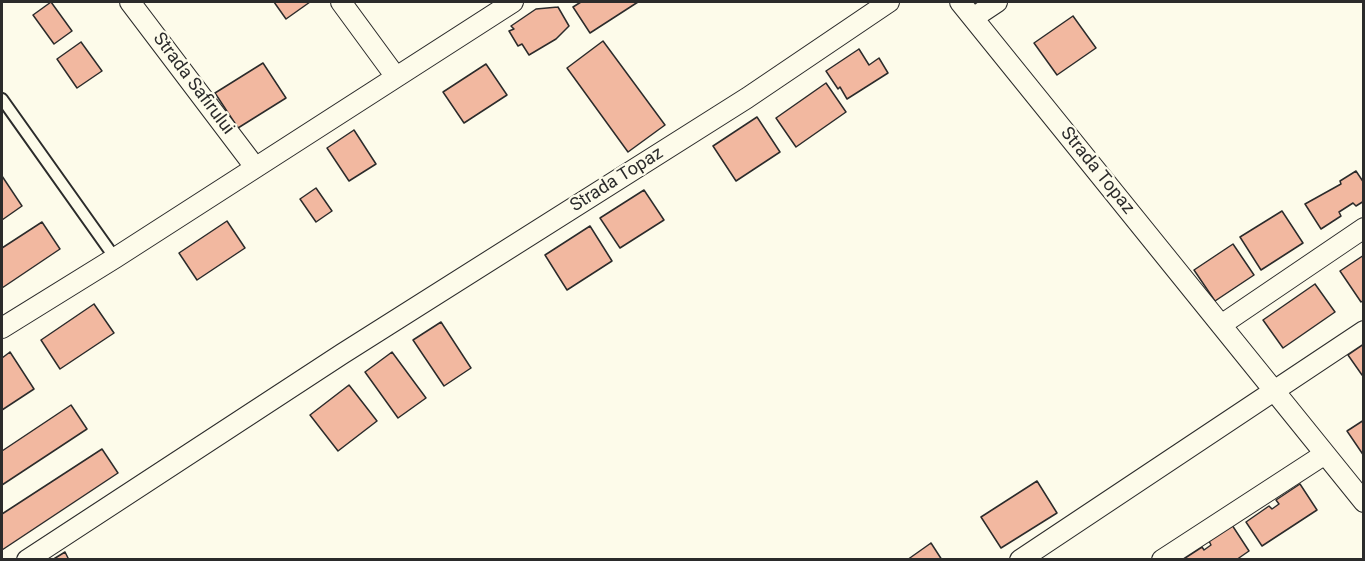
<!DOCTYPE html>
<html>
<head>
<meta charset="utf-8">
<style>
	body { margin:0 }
	#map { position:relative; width:1365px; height:561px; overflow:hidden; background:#fdfbea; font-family:Roboto,sans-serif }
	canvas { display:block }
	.frame { position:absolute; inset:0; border:3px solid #2b2b2b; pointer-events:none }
</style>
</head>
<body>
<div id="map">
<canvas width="1365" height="561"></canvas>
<div class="frame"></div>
</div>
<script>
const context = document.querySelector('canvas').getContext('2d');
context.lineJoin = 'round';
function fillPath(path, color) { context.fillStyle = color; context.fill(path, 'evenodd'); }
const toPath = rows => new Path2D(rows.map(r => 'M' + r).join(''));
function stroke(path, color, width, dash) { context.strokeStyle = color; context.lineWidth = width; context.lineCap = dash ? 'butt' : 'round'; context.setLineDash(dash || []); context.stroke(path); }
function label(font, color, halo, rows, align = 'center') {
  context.font = font + ' Roboto,sans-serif'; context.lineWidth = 4.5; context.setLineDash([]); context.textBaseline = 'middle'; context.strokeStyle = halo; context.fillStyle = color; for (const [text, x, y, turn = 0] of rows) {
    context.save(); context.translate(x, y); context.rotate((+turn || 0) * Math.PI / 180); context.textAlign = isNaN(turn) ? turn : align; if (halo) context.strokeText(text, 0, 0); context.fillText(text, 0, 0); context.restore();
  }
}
const building = toPath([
	[51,2,72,31,54,44,33,15,51,2],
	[274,2,310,2,286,19,274,2],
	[581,2,638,2,590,33,573,7,581,2],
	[558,7,569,26,556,39,529,55,522,44,518,46,509,31,514,29,511,26,536,9,558,7],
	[1073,16,1096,48,1057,75,1034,43,1073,16],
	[603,41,665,125,628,152,567,68,603,41],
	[81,42,102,71,77,88,57,59,81,42],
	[859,49,869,65,879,58,888,73,847,99,840,87,838,89,826,71,859,49],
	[263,63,286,98,238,128,215,93,263,63],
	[486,64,507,95,464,123,443,92,486,64],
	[826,83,846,112,796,147,776,118,826,83],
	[757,117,780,152,736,181,713,146,757,117],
	[354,130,376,164,349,181,327,148,354,130],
	[1356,171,1364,183,1364,201,1356,206,1353,203,1339,212,1341,216,1321,229,1305,204,1341,184,1340,181,1356,171],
	[2,176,22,206,2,220,2,176],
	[316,188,332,211,316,222,300,199,316,188],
	[644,190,664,220,620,248,600,218,644,190],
	[1282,211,1303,243,1261,270,1240,237,1282,211],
	[227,221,245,248,197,280,179,253,227,221],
	[42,222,60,249,2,288,2,248,42,222],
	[590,226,612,261,567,290,545,255,590,226],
	[1233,244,1254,275,1215,301,1194,270,1233,244],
	[1364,255,1364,300,1361,302,1340,271,1364,255],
	[1315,284,1335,312,1283,348,1263,320,1315,284],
	[94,304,114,333,60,369,41,340,94,304],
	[441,322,471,368,444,386,413,340,441,322],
	[1364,344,1364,374,1362,375,1348,355,1364,344],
	[10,352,34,389,2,410,2,358,10,352],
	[392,352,426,398,398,418,365,372,392,352],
	[349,385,377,421,338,451,310,415,349,385],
	[71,405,87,429,2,485,2,451,71,405],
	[1364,420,1364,456,1347,431,1364,420],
	[102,449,118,473,2,550,2,514,102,449],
	[1037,481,1057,513,1001,548,981,517,1037,481],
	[1300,484,1317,510,1262,546,1246,522,1269,506,1272,509,1279,504,1276,500,1300,484],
	[1232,525,1249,551,1236,560,1182,560,1202,547,1204,550,1211,545,1209,541,1232,525],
	[931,543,942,560,907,560,931,543],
	[65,552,69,560,52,560,65,552]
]);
fillPath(building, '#f2b8a0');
stroke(building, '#2b2b2b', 1.5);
const lane = toPath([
	[2,99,115,258]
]);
const street = toPath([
	[130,2,255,167],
	[341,2,396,77],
	[960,2,1364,502],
	[973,18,997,2],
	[1221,325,1364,228],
	[2,328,115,258,513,2],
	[27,560,342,354,747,98,889,2],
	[1020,560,1364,331],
	[1162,560,1325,454]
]);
stroke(lane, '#2b2b2b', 14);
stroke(street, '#2b2b2b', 22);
stroke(lane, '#fdfbea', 10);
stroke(street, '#fdfbea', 20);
label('18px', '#2b2b2b', '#fdfbea', [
	["Strada Safirului",193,84,53],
	["Strada Topaz",1097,171,51],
	["Strada Topaz",617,180,-32]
]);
</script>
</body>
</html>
